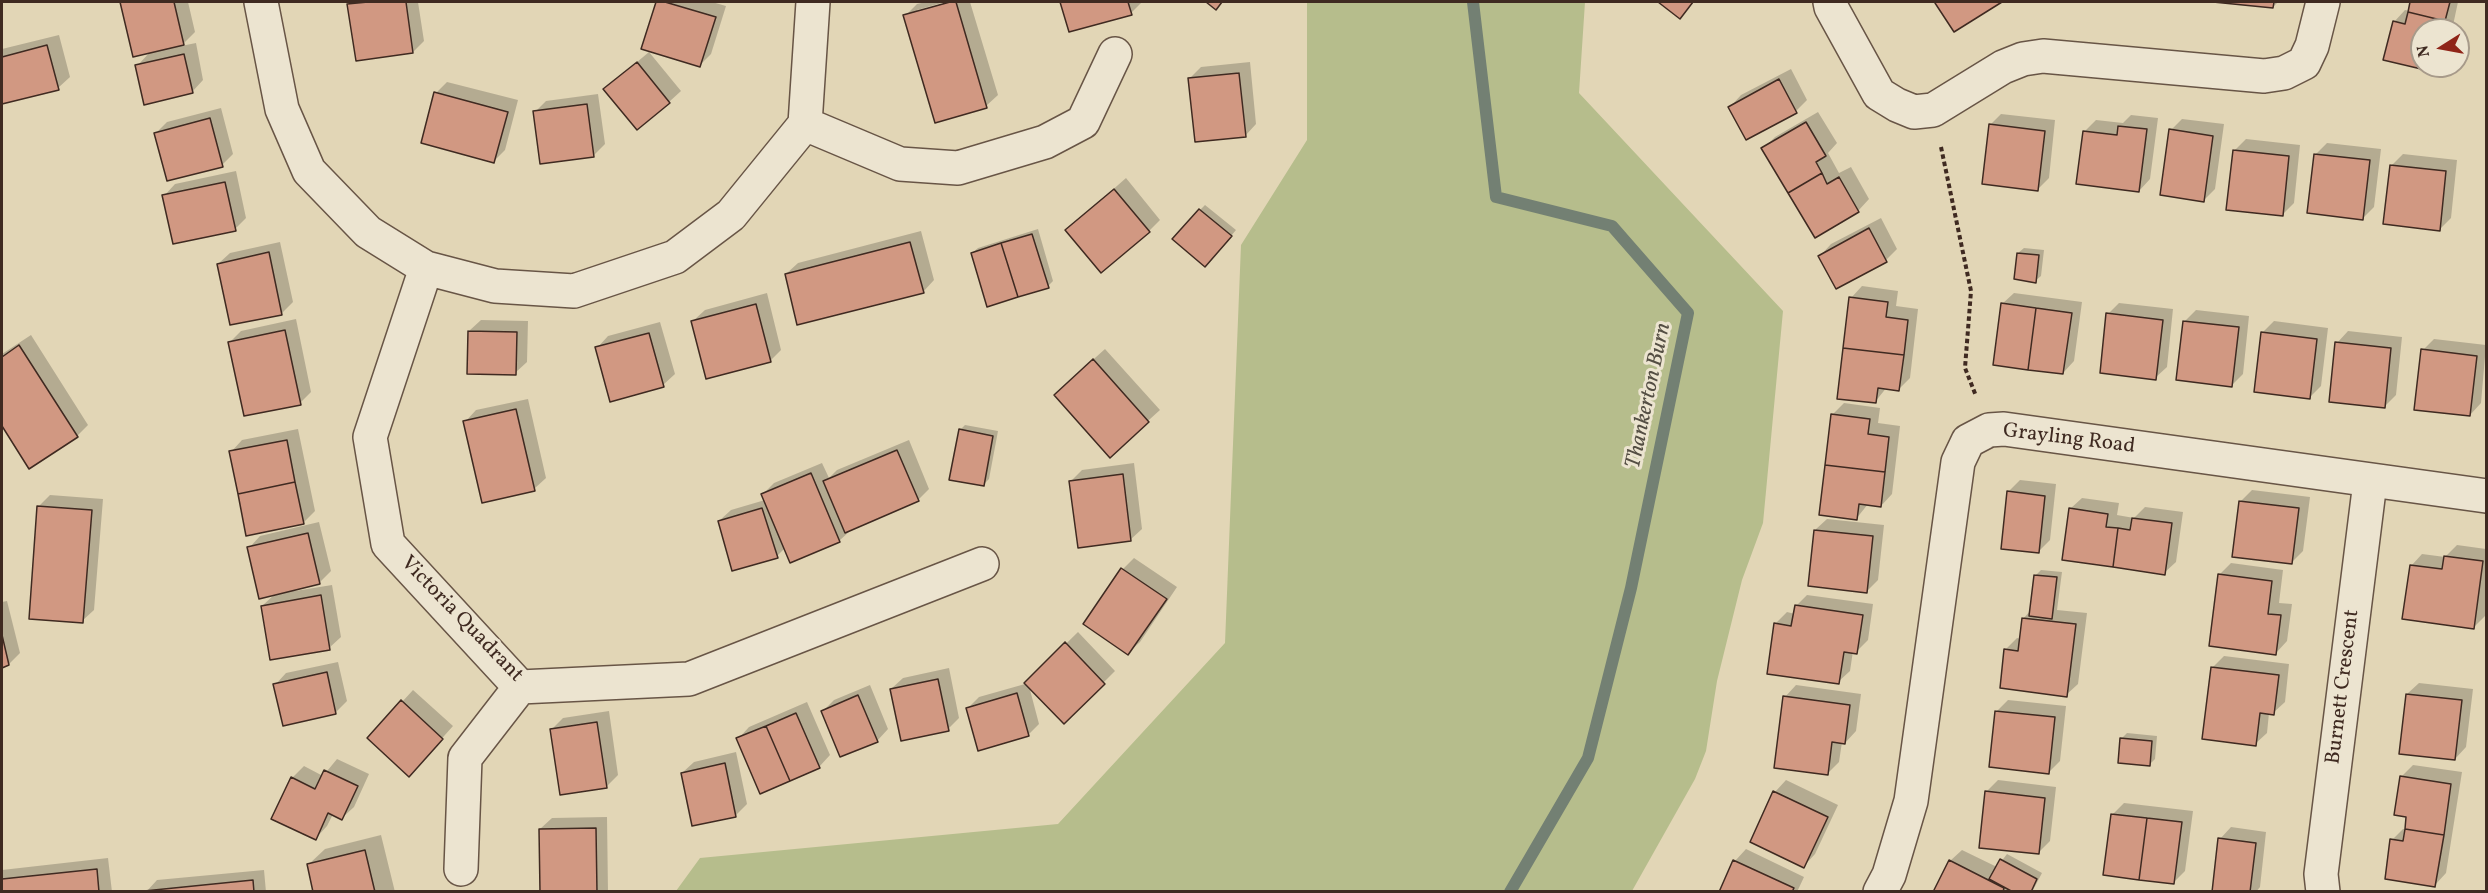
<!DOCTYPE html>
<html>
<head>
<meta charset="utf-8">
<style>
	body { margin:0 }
	#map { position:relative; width:2488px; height:893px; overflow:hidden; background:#e2d6b6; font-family:Vollkorn,serif }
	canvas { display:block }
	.frame { position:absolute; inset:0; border:3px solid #3f2a21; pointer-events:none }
	.north { position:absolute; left:2410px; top:18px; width:60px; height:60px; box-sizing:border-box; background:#ece4d0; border:2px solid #a79a8a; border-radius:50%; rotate:259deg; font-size:16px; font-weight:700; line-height:24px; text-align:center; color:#3f2a21 }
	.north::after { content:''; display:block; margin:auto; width:21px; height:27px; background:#8f2418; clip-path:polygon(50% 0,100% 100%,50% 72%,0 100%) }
</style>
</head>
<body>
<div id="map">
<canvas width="2488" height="893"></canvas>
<div class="frame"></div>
<div class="north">N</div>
</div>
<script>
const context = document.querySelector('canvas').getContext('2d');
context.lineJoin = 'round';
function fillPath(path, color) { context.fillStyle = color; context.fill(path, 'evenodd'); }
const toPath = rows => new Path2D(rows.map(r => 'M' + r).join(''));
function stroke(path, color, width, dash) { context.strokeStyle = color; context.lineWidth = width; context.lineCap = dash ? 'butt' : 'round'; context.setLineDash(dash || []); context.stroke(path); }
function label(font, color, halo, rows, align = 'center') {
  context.font = font + ' Vollkorn,serif'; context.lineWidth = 6; context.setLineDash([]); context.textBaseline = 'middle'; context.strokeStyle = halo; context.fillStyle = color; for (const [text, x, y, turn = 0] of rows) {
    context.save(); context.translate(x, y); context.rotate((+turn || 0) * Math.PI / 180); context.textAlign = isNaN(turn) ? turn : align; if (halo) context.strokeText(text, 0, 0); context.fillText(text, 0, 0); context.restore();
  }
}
fillPath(toPath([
	[1307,2,1585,2,1579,93,1783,311,1763,523,1742,580,1717,681,1706,751,1695,779,1632,891,676,891,700,858,1058,824,1225,643,1241,245,1307,140]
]), '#b6bd8c');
fillPath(toPath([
	[123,2,188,2,195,32,181,46,196,43,203,80,192,92,137,66,151,51],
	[352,2,418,2,424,41,413,52,349,5],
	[658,2,712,2,726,6,711,54,700,65,643,48],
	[926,2,945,2,917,10,917,13,956,2,970,2,998,95,986,106,905,16,917,4],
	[1062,2,1142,2,1131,13,1070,30],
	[1660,2,1694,2,1680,17],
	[1936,2,2000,2,1954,30],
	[2216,2,2278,2,2273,7],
	[2412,2,2458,2,2452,30,2422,30,2422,66,2438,66,2434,70,2385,59,2394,22,2405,10,2410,11],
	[59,35,70,77,58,88,2,103,2,49],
	[649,52,681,91,669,102,605,89],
	[1250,62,1256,124,1245,136,1190,78,1201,67],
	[1791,69,1807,100,1796,111,1730,107,1741,95],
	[447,82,518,100,505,150,494,161,436,93],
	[598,94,605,144,593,156,535,112,546,101],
	[221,108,233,154,222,165,156,133,167,122],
	[1818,112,1837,143,1828,153,1839,173,1851,167,1869,199,1858,211,1763,149,1775,137],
	[2001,114,2055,120,2049,178,2038,189,1990,125],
	[2131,115,2158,118,2150,179,2139,191,2085,131,2096,120,2123,123],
	[2182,119,2224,124,2215,189,2204,200,2171,130],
	[2246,139,2300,145,2294,203,2282,215,2234,151],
	[2327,143,2381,149,2374,207,2362,219,2316,154],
	[2403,154,2457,160,2451,218,2439,230,2392,165],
	[236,171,246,218,235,229,164,196,175,184],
	[1126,178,1160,220,1149,231,1067,230],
	[1205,205,1236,230,1211,260,1200,210],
	[1881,218,1897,249,1886,260,1820,256,1831,244],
	[1038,229,1053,281,1048,286,972,253,978,248],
	[921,231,934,280,923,292,786,274,798,263],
	[280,242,293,302,282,313,218,264,230,253],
	[2024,248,2044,250,2041,276,2035,281,2018,253],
	[1862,286,1898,291,1896,306,1918,309,1910,378,1899,389,1887,387,1875,402,1851,298],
	[767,293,781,350,770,361,693,321,705,310],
	[2014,293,2082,302,2074,361,2063,373,2002,304],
	[2119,303,2173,309,2167,367,2155,378,2108,314],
	[2196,310,2249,316,2243,374,2231,386,2185,321],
	[296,319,311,392,300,403,230,342,241,331],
	[481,320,528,321,527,362,515,373,469,331],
	[2274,321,2328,328,2321,386,2310,397,2262,333],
	[660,322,675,374,663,385,597,348,608,336],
	[2348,331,2402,337,2396,395,2384,407,2337,343],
	[31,335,88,425,77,436,29,466,2,423,2,354],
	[2434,339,2486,345,2481,403,2470,415,2423,350],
	[1105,349,1160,410,1110,455,1067,383],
	[528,399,546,478,534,489,465,422,476,410],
	[1844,403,1880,408,1878,423,1900,426,1892,494,1881,506,1868,504,1856,519,1833,414],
	[965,425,998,431,989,479,983,485,960,430],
	[298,429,315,511,303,523,231,452,242,440],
	[909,440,929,489,918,500,851,530,839,541,785,548,777,556,719,521,731,510,765,500,763,494,774,483,822,463,829,478,837,470],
	[1134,463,1142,529,1130,540,1071,481,1082,470],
	[2020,480,2056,484,2050,540,2038,552,2008,492],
	[2252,490,2310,497,2303,551,2291,563,2241,501],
	[50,495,103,499,94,610,82,621,38,507],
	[2082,498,2119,503,2117,515,2134,518,2145,507,2183,512,2176,562,2164,573,2070,509],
	[1827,519,1884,525,1878,580,1867,591,1815,530],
	[319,522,331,571,319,583,294,589,295,591,332,585,341,637,329,648,262,606,275,594,249,548,260,536],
	[2457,545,2486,549,2485,616,2474,627,2411,566,2422,554,2445,557],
	[1134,558,1177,587,1140,642,1128,653,1085,623,1123,569],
	[2231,563,2283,570,2279,603,2292,604,2287,641,2276,653,2220,574],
	[2041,570,2062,572,2057,610,2087,613,2078,684,2066,695,2005,650,2017,638,2021,639,2023,619,2031,610,2036,575],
	[1807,595,1873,604,1868,640,1856,652,1853,651,1850,671,1838,682,1775,624,1787,612,1795,614,1796,606],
	[7,601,20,653,9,664,2,666,2,602],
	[1078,632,1115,671,1064,722,1029,686,1039,724,1028,735,968,708,979,697,1025,684],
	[2224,656,2289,664,2285,702,2273,713,2269,713,2267,733,2255,744,2212,668],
	[338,662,347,701,335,713,275,685,286,673],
	[949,668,959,718,948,729,891,689,903,678],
	[2419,683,2473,689,2466,747,2455,759,2407,694],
	[870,685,888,729,877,741,823,711,834,700],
	[1796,685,1861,694,1856,731,1845,743,1842,742,1839,762,1828,773,1785,697],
	[413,690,453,726,420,763,402,702],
	[2008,700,2066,706,2060,761,2049,772,1997,711],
	[807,702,830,755,819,767,738,739,749,727],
	[609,711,618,775,607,786,561,793,551,730,563,718],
	[2127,733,2157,736,2155,759,2149,765,2121,739],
	[736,752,747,804,736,815,693,825,682,773,694,762],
	[337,759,369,774,354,807,342,818,333,814,327,826,316,838,292,778,304,766,323,776],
	[2413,765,2462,772,2446,873,2435,885,2392,840,2403,829,2406,829,2408,816,2396,814,2402,776],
	[1786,780,1838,805,1815,854,1804,866,1752,841,1775,792],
	[1998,780,2056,787,2050,841,2039,852,1986,792],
	[2124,803,2193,811,2185,871,2174,882,2113,814],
	[607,817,608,892,541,892,540,829,552,818],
	[2231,827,2266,832,2260,887,2256,892,2214,892,2220,839],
	[381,835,395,892,315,892,308,865,325,849],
	[1746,849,1804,877,1797,892,1720,892,1735,861],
	[1962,850,1997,867,2007,854,2042,873,2032,892,2017,892,2009,888,2007,892,1935,892,1950,861],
	[108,858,112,892,2,892,2,870],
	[264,870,266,892,146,892,157,880]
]), '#0003');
stroke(toPath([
	[1473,2,1496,197,1612,226,1688,313,1631,588,1588,758,1510,892]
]), '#738073', 12);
const building = toPath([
	[120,2,174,2,184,45,133,57,120,2],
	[368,2,406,2,413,53,356,61,347,4,368,2],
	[656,2,665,2,716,17,700,67,641,49,656,2],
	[950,2,956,2,987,108,935,123,903,15,950,2],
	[1060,2,1128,2,1132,15,1069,32,1060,2],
	[1206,2,1222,2,1216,10,1206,2],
	[1658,2,1693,2,1680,19,1658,2],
	[1936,2,2002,2,1954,32,1935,3,1936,2],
	[2213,2,2274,2,2273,8,2213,2],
	[2410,2,2450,2,2445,21,2408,12,2410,2],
	[2408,12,2445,21,2443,30,2422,30,2422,66,2435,66,2434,72,2383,60,2393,21,2405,24,2408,12],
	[47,45,59,90,2,104,2,57,47,45],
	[184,54,193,93,144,105,135,65,184,54],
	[637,62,670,103,637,130,603,89,637,62],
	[1239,73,1246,137,1195,142,1188,78,1239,73],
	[1779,79,1797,113,1746,140,1728,107,1779,79],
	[434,92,508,112,494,163,421,143,434,92],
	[587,104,594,157,540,164,533,111,587,104],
	[210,118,223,167,167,181,154,133,210,118],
	[1806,122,1826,156,1816,162,1822,173,1788,193,1761,148,1806,122],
	[1989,124,2045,131,2038,191,1982,184,1989,124],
	[2118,126,2147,129,2139,192,2076,184,2083,131,2117,135,2118,126],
	[2169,129,2213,136,2204,202,2160,195,2169,129],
	[2233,150,2289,156,2283,216,2226,210,2233,150],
	[2314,154,2370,160,2363,220,2307,213,2314,154],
	[2390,165,2446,171,2440,231,2383,224,2390,165],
	[1822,173,1827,184,1839,177,1859,212,1815,238,1788,193,1822,173],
	[225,182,236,231,173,244,162,195,225,182],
	[1114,189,1150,232,1101,273,1065,230,1114,189],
	[1199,209,1232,236,1205,267,1172,239,1199,209],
	[1869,228,1887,262,1836,289,1818,256,1869,228],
	[1032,234,1049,288,1018,297,1001,243,1032,234],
	[910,242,924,293,797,325,785,274,910,242],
	[1001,243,1018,297,987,307,971,253,1001,243],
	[269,252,282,315,230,325,217,264,269,252],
	[2017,253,2039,255,2036,283,2014,279,2017,253],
	[1849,297,1888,302,1886,317,1908,320,1904,355,1843,348,1849,297],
	[2001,303,2036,308,2028,370,1993,365,2001,303],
	[756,304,771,362,706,379,691,321,756,304],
	[2036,308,2072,313,2063,374,2028,370,2036,308],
	[2106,313,2163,320,2156,380,2100,373,2106,313],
	[2183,321,2239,327,2232,387,2176,380,2183,321],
	[285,330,301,405,244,416,228,342,285,330],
	[468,331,517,332,516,375,467,374,468,331],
	[2261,332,2317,339,2310,399,2254,392,2261,332],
	[649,333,664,387,610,402,595,347,649,333],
	[2335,342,2391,348,2385,408,2329,402,2335,342],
	[19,345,78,437,29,469,2,426,2,357,19,345],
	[1843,348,1904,355,1899,391,1878,388,1876,403,1837,399,1843,348],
	[2421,349,2477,356,2470,416,2414,410,2421,349],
	[1093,359,1149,422,1110,458,1054,395,1093,359],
	[516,409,535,491,482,503,463,421,516,409],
	[1831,414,1870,419,1868,434,1889,437,1885,472,1825,465,1831,414],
	[959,429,993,436,984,486,949,480,959,429],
	[287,440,295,482,238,494,229,451,287,440],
	[897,450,919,501,845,533,823,481,897,450],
	[1825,465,1885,472,1881,507,1859,504,1857,520,1819,515,1825,465],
	[811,473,840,542,790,563,761,494,811,473],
	[1123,474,1131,541,1078,548,1069,481,1123,474],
	[295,482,304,524,246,536,238,494,295,482],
	[2007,491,2045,496,2039,553,2001,549,2007,491],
	[2239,501,2299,508,2292,564,2232,557,2239,501],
	[37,506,92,510,83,623,29,619,37,506],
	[762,508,778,558,732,571,718,521,762,508],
	[2069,508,2108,514,2106,527,2118,528,2113,567,2062,560,2069,508],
	[2132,518,2172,523,2165,575,2113,567,2118,528,2130,530,2132,518],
	[1814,530,1873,536,1867,593,1808,586,1814,530],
	[308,533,320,584,259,599,247,547,308,533],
	[2444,556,2483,561,2474,629,2402,619,2410,565,2442,569,2444,556],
	[1121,568,1167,599,1128,655,1083,624,1121,568],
	[2218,574,2272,581,2268,614,2281,615,2276,655,2209,646,2218,574],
	[2034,575,2057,577,2052,619,2029,616,2034,575],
	[321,595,330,650,270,660,261,606,321,595],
	[1795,605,1863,615,1857,654,1844,652,1839,684,1767,674,1774,623,1791,626,1795,605],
	[2022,618,2076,624,2067,697,2000,688,2004,649,2018,651,2022,618],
	[2,635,9,665,2,668,2,635],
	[1065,642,1105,684,1064,724,1024,683,1065,642],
	[2211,667,2279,675,2274,715,2260,713,2256,746,2202,739,2211,667],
	[327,672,336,714,283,726,273,684,327,672],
	[938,679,949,731,901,741,890,689,938,679],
	[1017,693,1029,736,978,751,966,708,1017,693],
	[2406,694,2462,700,2455,760,2399,754,2406,694],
	[858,695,878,742,840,757,821,711,858,695],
	[1783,696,1850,705,1845,744,1832,742,1828,775,1774,768,1783,696],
	[401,700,443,739,409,777,367,738,401,700],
	[1995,711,2055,717,2049,774,1989,767,1995,711],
	[796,713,820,768,790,781,766,726,796,713],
	[597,722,607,788,560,795,550,729,597,722],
	[766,726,790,781,760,794,736,738,766,726],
	[2120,738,2152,741,2150,766,2118,763,2120,738],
	[725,763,736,817,692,826,681,773,725,763],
	[324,770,358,786,342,820,328,813,316,840,271,819,291,777,315,789,324,770],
	[2400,776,2451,784,2444,835,2405,829,2406,817,2394,815,2400,776],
	[1773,791,1828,817,1804,868,1750,842,1773,791],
	[1985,791,2045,798,2039,854,1979,848,1985,791],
	[2111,814,2147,818,2139,880,2103,875,2111,814],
	[2147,818,2182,822,2174,884,2139,880,2147,818],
	[596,828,597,892,540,892,539,829,596,828],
	[2405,829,2444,835,2435,887,2385,879,2390,839,2403,841,2405,829],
	[2218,838,2256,843,2250,892,2212,892,2218,838],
	[365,850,375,892,313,892,307,864,365,850],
	[2000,859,2037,879,2031,892,2013,892,1989,879,2000,859],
	[1733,860,1794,888,1792,892,1719,892,1733,860],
	[1949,860,2004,888,2003,892,1933,892,1949,860],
	[97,869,99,892,2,892,2,879,97,869],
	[253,880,254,892,144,891,253,880]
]);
fillPath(building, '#d19882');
stroke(building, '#3f2a21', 1.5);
const minor = toPath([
	[261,2,282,109,309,171,368,232,426,268,495,286,574,291,675,257,731,215,805,124,813,2],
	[1830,2,1831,7,1879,94,1897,105,1914,112,1933,110,2003,67,2023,59,2043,56,2264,76,2284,73,2304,63,2312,46,2323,2],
	[805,124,900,164,958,168,1045,142,1083,122,1115,54],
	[426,268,370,437,388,544,520,687,689,679,982,564],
	[461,869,465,758,520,687],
	[1880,892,1889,875,1911,801,1958,462,1968,441,1989,430,2004,429,2486,496],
	[2323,892,2321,874,2370,482]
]);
stroke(minor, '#685546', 36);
stroke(toPath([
	[1941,147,1971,291,1965,368,1976,396]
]), '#3f2a21', 4, [4.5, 3]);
stroke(minor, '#ece4d0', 33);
label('21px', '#3f2a21', '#ece4d0', [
	["Grayling Road",2069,440,7],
	["Victoria Quadrant",461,620,46],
	["Burnett Crescent",2344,687,-83]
]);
label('italic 22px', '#544e43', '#ece4d0', [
	["Thankerton Burn",1650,396,-78]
]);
</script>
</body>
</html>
